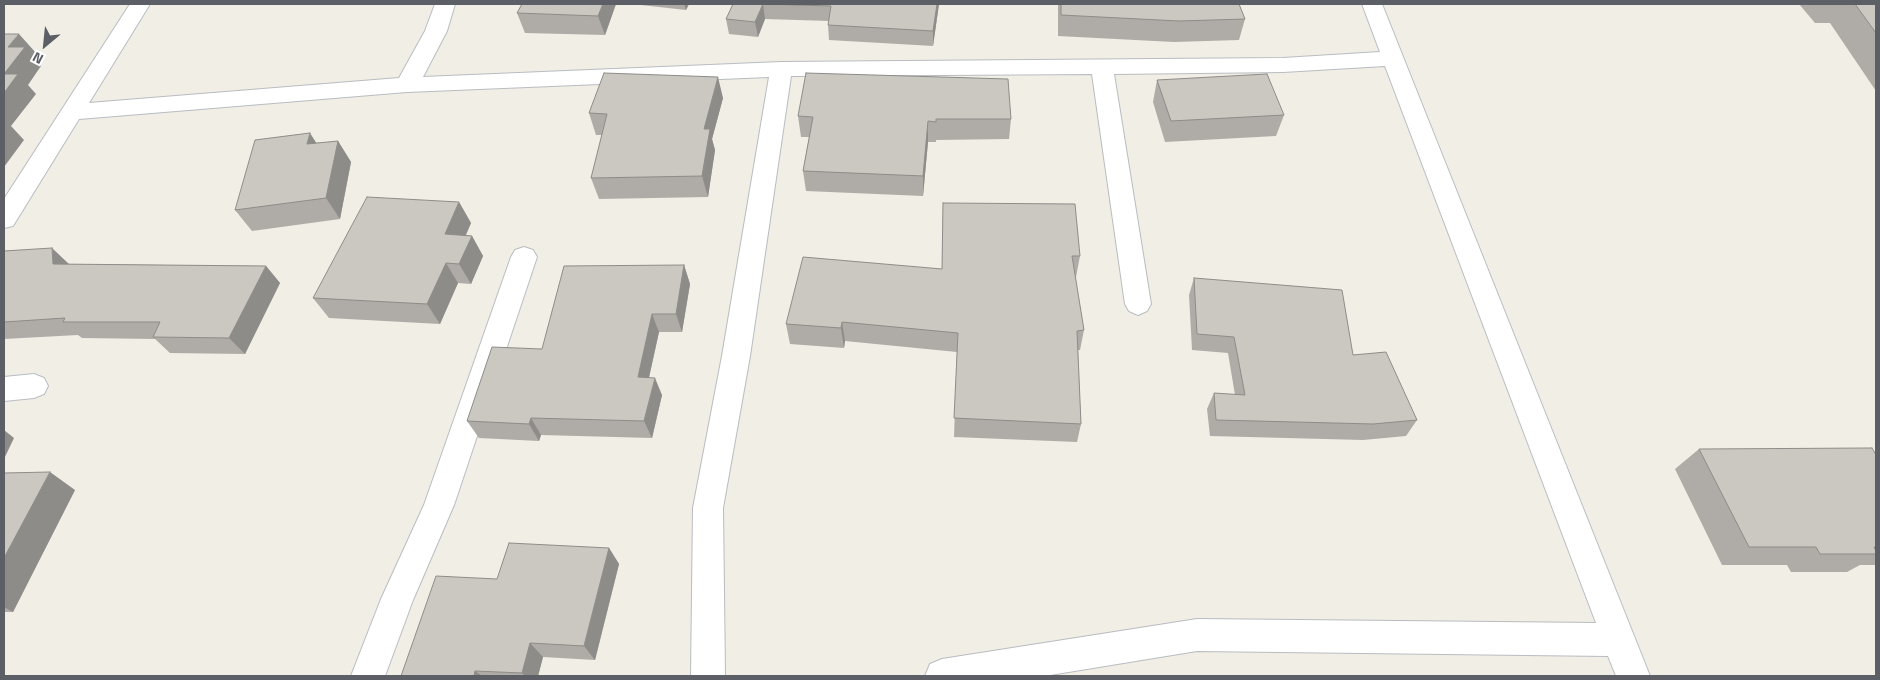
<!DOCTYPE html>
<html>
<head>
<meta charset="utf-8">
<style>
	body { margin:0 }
	#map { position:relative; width:1880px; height:680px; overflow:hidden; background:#f0eee5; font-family:"Titillium Web",sans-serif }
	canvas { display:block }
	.frame { position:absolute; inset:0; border:5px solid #5c6066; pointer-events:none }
	.north { position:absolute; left:20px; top:20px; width:50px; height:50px; -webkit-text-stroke:4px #fff; paint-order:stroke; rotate:208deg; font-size:14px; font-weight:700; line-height:20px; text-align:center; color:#5c6066 }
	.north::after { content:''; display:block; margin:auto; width:18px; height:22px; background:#5c6066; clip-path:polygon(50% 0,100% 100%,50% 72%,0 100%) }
</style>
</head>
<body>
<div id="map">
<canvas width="1880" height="680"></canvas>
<div class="frame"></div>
<div class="north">N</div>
</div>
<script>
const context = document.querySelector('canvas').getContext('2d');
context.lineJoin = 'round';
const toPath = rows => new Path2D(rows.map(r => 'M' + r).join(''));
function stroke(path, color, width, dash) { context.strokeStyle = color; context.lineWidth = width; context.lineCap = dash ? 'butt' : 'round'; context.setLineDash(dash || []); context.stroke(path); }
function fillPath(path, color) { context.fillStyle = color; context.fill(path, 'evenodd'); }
const minor = toPath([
	[130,4,150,4,89,103,399,78,425,31,435,4,455,4,447,31,423,77,781,62,1283,58,1380,52,1362,4,1382,4,1650,676,1616,676,1608,656,1197,651,1044,676,925,676,930,664,942,659,1197,619,1596,623,1385,66,1283,72,1114,74,1151,304,1147,311,1138,315,1129,311,1125,304,1092,74,791,76,750,356,723,508,725,676,691,676,693,508,722,356,769,77,407,92,79,119,13,226,4,228,4,199,130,4],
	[524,247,533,250,537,257,454,505,413,600,385,676,351,676,381,599,424,505,511,257,515,250,524,247],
	[34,374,44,378,48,386,44,394,34,398,4,401,4,377,34,374]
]);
stroke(minor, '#b9bcc1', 2);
fillPath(minor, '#fff');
fillPath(toPath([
	[522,4,616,4,605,35,525,33,517,13],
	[632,4,689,4,686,10],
	[733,4,939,4,933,46,829,40,828,25,829,21,765,19,758,37,729,34,726,19],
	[1058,4,1239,4,1245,19,1239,40,1174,42,1058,36],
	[1799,4,1876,4,1876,91,1830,23,1815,23],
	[1157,80,1284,115,1276,136,1165,142,1153,102],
	[723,98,712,139,715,150,708,197,599,199,591,178,602,135,596,135,589,113],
	[798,116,1011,119,1009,139,936,140,936,142,928,142,923,196,806,191,803,171,809,137,801,137],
	[338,141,351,162,340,219,252,231,235,210,316,143],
	[459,202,471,223,466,235,472,236,483,256,471,284,458,283,440,324,329,318,313,298],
	[943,203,1080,256,1076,277,1075,277,1084,330,1080,350,1078,350,1081,424,1077,442,954,437,957,352,845,341,844,348,790,344,786,324,942,269],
	[4,251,69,264,266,266,280,283,245,354,170,353,155,339,82,338,78,335,4,339],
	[684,265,690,284,682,332,659,332,649,378,662,395,652,438,541,435,539,441,479,438,467,421,542,349],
	[1194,278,1353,355,1417,420,1406,436,1363,440,1210,436,1207,409,1214,393,1235,395,1228,353,1192,350,1189,295],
	[1699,449,1876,455,1876,565,1860,565,1847,572,1791,572,1787,565,1722,565,1675,469],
	[4,473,75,490,13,612,4,612],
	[609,548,619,564,595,660,543,657,538,676,401,676,497,579]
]), '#afaca7');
fillPath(toPath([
	[603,4,616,4,605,35,598,16],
	[684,4,689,4,686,10],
	[763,4,765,19,758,37,755,22],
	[937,4,939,4,933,46,933,31],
	[19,34,36,53,33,57,41,66,28,85,36,94,11,126,24,140,4,167,4,75,8,47],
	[718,77,723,98,712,139,715,150,708,197,702,176,704,129],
	[928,121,928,142,923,196,923,176],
	[310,133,324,155,307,144],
	[338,141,351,162,340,219,326,198],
	[459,202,471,223,457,255,445,234],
	[472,236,483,256,471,284,459,264],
	[52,248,70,265,53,264],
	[446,263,458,283,440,324,427,304],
	[684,265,690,284,682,332,676,314],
	[266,266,280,283,245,354,229,338],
	[652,314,659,332,645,395,638,377],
	[842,322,845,341,844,348,841,328],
	[655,378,662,395,652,438,644,421],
	[531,418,541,435,539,441,529,424],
	[4,430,14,438,4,459],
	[50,472,75,490,13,612,4,607,4,558],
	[609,548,619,564,595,660,584,646],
	[530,643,543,657,538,676,525,676,522,673],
	[475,671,482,676,474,676]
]), '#8e8c88');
const building = toPath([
	[522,4,603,4,598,16,517,13,522,4],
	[733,4,937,4,933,31,828,25,831,6,763,4,755,22,726,19,733,4],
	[1061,4,1239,4,1245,19,1179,21,1061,15,1061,4],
	[1855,4,1876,4,1876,33,1855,4],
	[4,34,19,34,8,47,25,47,4,74,4,34],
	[604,73,718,77,704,129,710,129,702,176,591,178,607,114,589,113,604,73],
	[806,73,1008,79,1011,119,936,119,936,122,928,121,923,176,803,171,813,117,798,116,806,73],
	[4,74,18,74,4,93,4,74],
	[1267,74,1284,115,1171,121,1157,80,1267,74],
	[310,133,307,144,338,141,326,198,235,210,255,140,310,133],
	[367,197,459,202,445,234,472,236,459,264,446,263,427,304,313,298,367,197],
	[943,203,1075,204,1080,256,1072,256,1084,330,1077,331,1081,424,954,418,958,333,842,322,841,328,786,324,803,257,942,269,943,203],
	[52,248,53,264,266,266,229,338,153,337,160,322,63,322,65,318,4,322,4,251,52,248],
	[684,265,676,314,652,314,638,377,655,378,644,421,531,418,529,424,467,421,492,347,542,349,564,266,684,265],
	[1194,278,1342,290,1353,355,1386,352,1417,420,1373,424,1216,420,1214,393,1245,395,1234,337,1197,334,1194,278],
	[1872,448,1876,455,1876,547,1874,547,1876,551,1876,554,1820,554,1816,547,1749,547,1699,449,1872,448],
	[50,472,4,558,4,473,50,472],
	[509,543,609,548,584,646,530,643,522,673,475,671,474,676,401,676,436,576,497,579,509,543]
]);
fillPath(building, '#cbc8c2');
stroke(building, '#8e8c88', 1);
</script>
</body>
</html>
